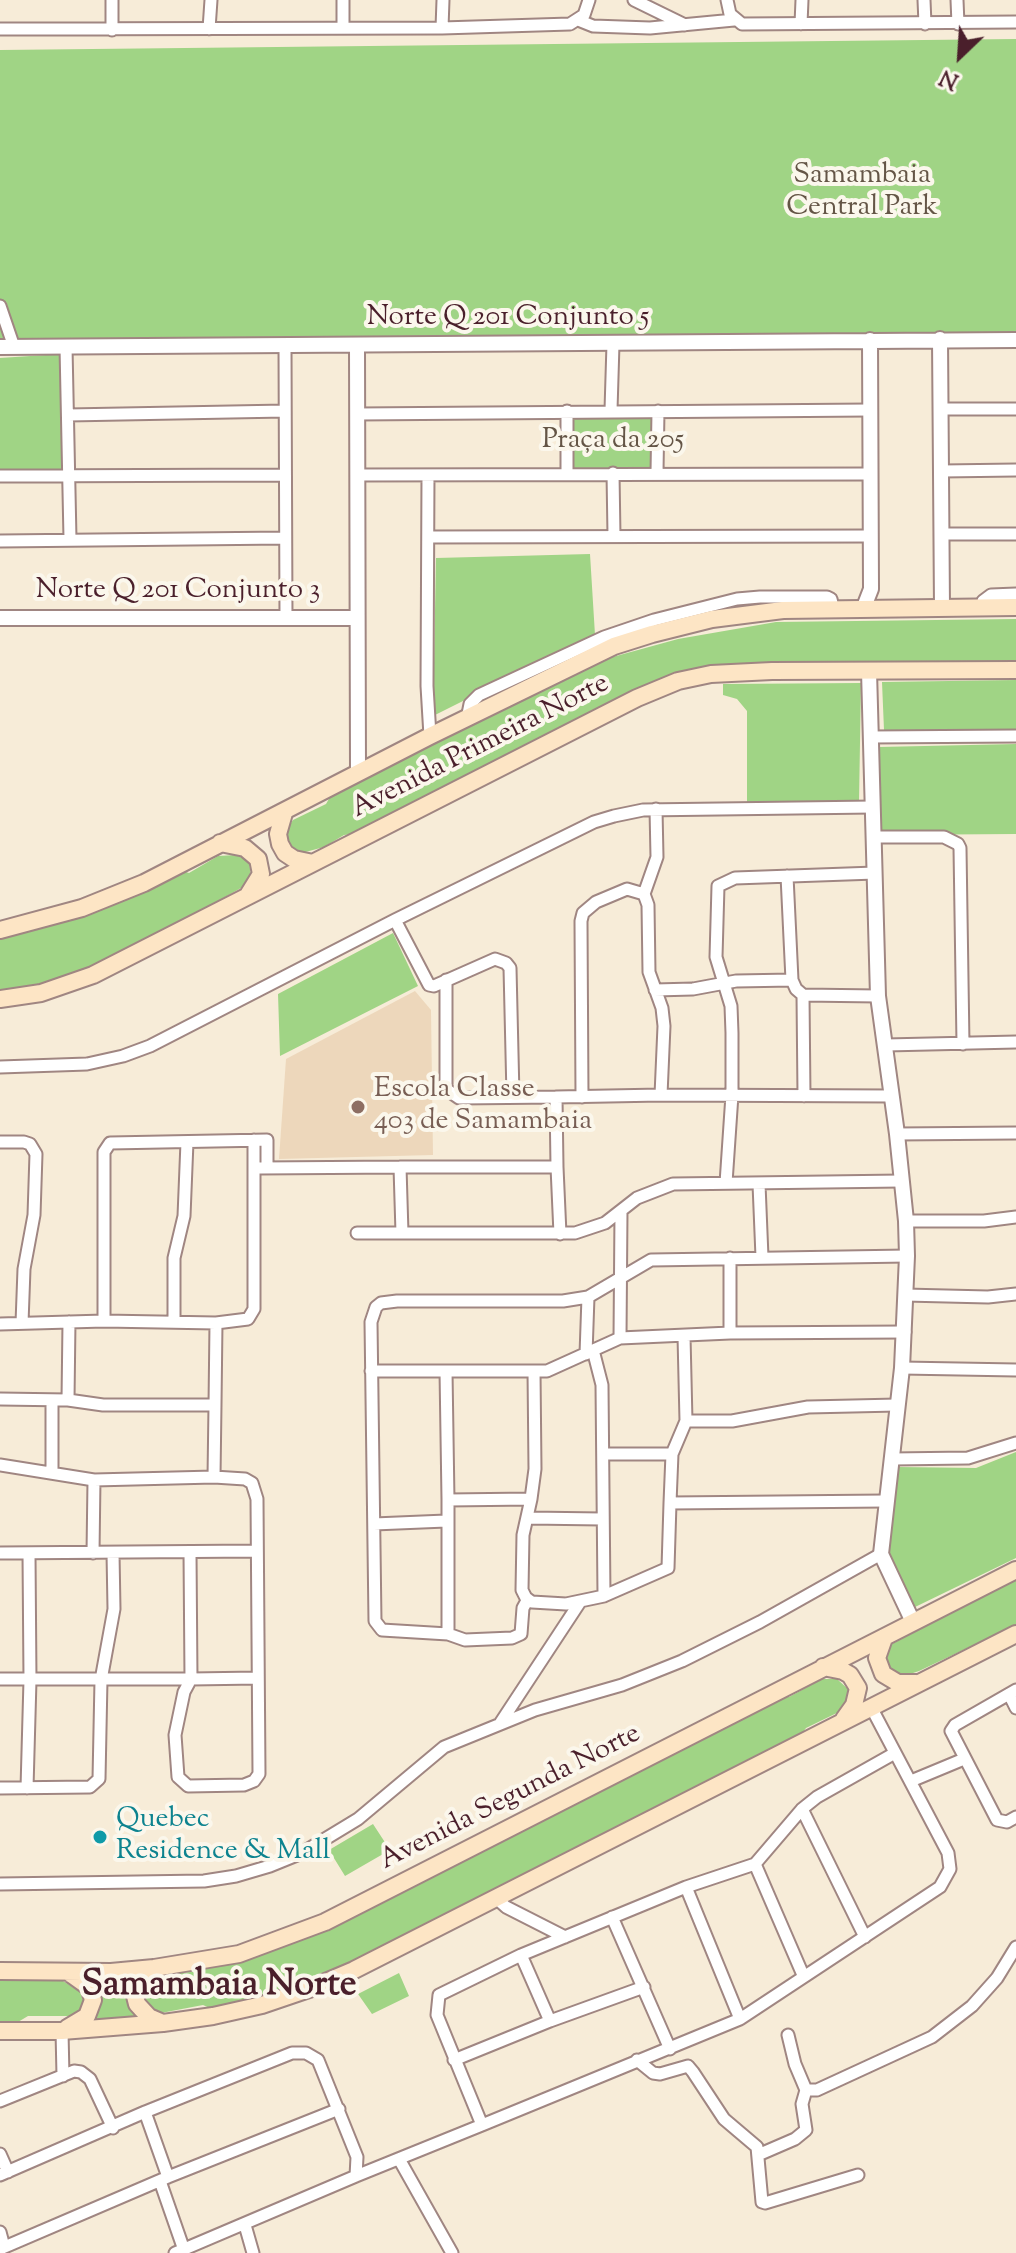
<!DOCTYPE html>
<html>
<head>
<meta charset="utf-8">
<style>
	body { margin:0 }
	#map { position:relative; width:1016px; height:2253px; overflow:hidden; background:#f7ecd8; font-family:"Sorts Mill Goudy",serif }
	canvas { display:block }
	.north { position:absolute; left:920px; top:16px; width:80px; height:80px; -webkit-text-stroke:6px #fbf7ec; paint-order:stroke; rotate:205deg; font-size:22px; font-weight:700; line-height:32px; text-align:center; color:#4a1f2b }
	.north::after { content:''; display:block; margin:auto; width:28px; height:36px; background:#4a1f2b; clip-path:polygon(50% 0,100% 100%,50% 72%,0 100%) }
</style>
</head>
<body>
<div id="map">
<canvas width="1016" height="2253"></canvas>
<div class="north">N</div>
</div>
<script>
const context = document.querySelector('canvas').getContext('2d');
context.lineJoin = 'round';
function fillPath(path, color) { context.fillStyle = color; context.fill(path, 'evenodd'); }
const toPath = rows => new Path2D(rows.map(r => 'M' + r).join(''));
function stroke(path, color, width, dash) { context.strokeStyle = color; context.lineWidth = width; context.lineCap = dash ? 'butt' : 'round'; context.setLineDash(dash || []); context.stroke(path); }
function label(font, color, halo, rows, align = 'center') {
  context.font = font + ' "Sorts Mill Goudy",serif'; context.lineWidth = 8; context.setLineDash([]); context.textBaseline = 'middle'; context.strokeStyle = halo; context.fillStyle = color; for (const [text, x, y, turn = 0] of rows) {
    context.save(); context.translate(x, y); context.rotate((+turn || 0) * Math.PI / 180); context.textAlign = isNaN(turn) ? turn : align; if (halo) context.strokeText(text, 0, 0); context.fillText(text, 0, 0); context.restore();
  }
}
fillPath(toPath([
	[415,991,431,1010,433,1155,279,1159,286,1059]
]), '#edd7bb');
fillPath(toPath([
	[1016,39,1016,345,0,350,0,50],
	[61,354,62,473,0,472,0,358],
	[663,405,662,476,563,480,564,407],
	[590,554,595,635,433,716,436,558],
	[1016,619,1016,665,691,670,362,833,344,835,324,847,298,854,286,844,284,833,293,820,326,804,330,797,417,751,609,658,678,639,776,622],
	[1016,680,1016,731,884,730,882,682],
	[861,683,859,802,747,807,747,711,737,699,723,695,723,684],
	[1016,744,1016,834,881,835,879,747],
	[236,855,249,861,251,877,241,888,87,975,0,994,0,938,81,915,177,869,189,873,218,856],
	[393,933,418,986,280,1056,278,994],
	[1016,1452,1016,1558,913,1608,886,1553,898,1467,976,1468],
	[1016,1579,1016,1625,919,1671,898,1678,883,1661,888,1646],
	[822,1679,837,1679,848,1689,848,1703,845,1709,806,1728,800,1736,326,1976,254,2000,212,2009,203,2005,161,2013,150,2010,143,2003,141,1992,154,1976,199,1971,207,1964,240,1957,780,1695,789,1697],
	[373,1824,390,1850,345,1876,329,1850],
	[399,1973,409,1996,372,2014,358,1994],
	[137,1977,129,2003,138,2020,87,2023,92,1979],
	[0,1980,63,1981,80,1992,85,2005,79,2016,28,2016,18,2022,0,2023]
]), '#a0d485');
const minor = toPath([
	[343,0,343,28],
	[634,0,685,25],
	[727,0,730,14,742,24,1016,22],
	[924,0,925,24],
	[957,0,958,24],
	[578,20,593,26,650,28,734,20],
	[801,24,802,0],
	[442,28,443,0],
	[0,29,442,28,570,24,584,15,589,0],
	[209,29,211,0],
	[112,30,112,0],
	[0,306,14,347],
	[285,346,286,618],
	[66,347,70,539],
	[941,409,1016,409],
	[611,410,613,344],
	[567,411,567,474],
	[358,414,870,410],
	[68,415,285,411],
	[942,471,1016,470],
	[657,472,658,411],
	[613,473,614,536],
	[358,475,870,474],
	[428,475,427,686,430,736],
	[0,476,285,475],
	[942,534,1016,534],
	[428,537,870,536],
	[0,541,285,538],
	[982,608,983,601,991,595,1016,594],
	[467,719,470,704,479,695,604,637,654,620,737,599,760,597,827,597,831,599,833,607],
	[871,737,1016,736],
	[873,837,944,837,958,844,960,848,963,1044],
	[787,876,792,980],
	[644,894,648,905,649,972,662,1008,664,1026,661,1095],
	[395,920,429,985,434,986,495,959,506,963,510,968,513,1096],
	[446,980,446,1089,459,1098,556,1097],
	[655,990,693,989,736,981,792,980,796,989,803,995,878,996],
	[803,995,804,1096],
	[886,1045,1016,1042],
	[0,1067,87,1064,123,1056,150,1046,395,920,594,822,614,816,643,810,873,807],
	[582,1097,581,921,583,913,596,902,627,889,644,894,657,857,656,809],
	[897,1134,1016,1133],
	[0,1142,24,1142,30,1144,36,1154,34,1215,24,1269,22,1323],
	[557,1167,560,1234],
	[260,1168,400,1167],
	[726,1183,732,1095,732,1033,731,1006,716,957,718,886,735,878,875,873],
	[759,1184,762,1257],
	[906,1221,984,1221,1016,1217],
	[357,1233,575,1233,605,1223,637,1198,673,1184,901,1181],
	[402,1233,400,1167,557,1167,556,1097,661,1095,892,1096],
	[730,1258,730,1333],
	[905,1295,988,1297,1016,1294],
	[104,1321,104,1152,110,1143,267,1140,267,1167],
	[174,1322,174,1258,184,1216,187,1142],
	[0,1324,104,1321,216,1323,248,1319,254,1309,254,1140],
	[684,1336,686,1421,732,1421,808,1407,897,1405],
	[620,1338,730,1333,905,1332],
	[593,1350,602,1385,604,1596],
	[586,1354,588,1297],
	[902,1368,1016,1370],
	[371,1371,547,1371,620,1338,621,1212],
	[446,1371,448,1500],
	[0,1399,68,1400,103,1405,215,1405,216,1323],
	[68,1400,69,1322],
	[603,1454,672,1454],
	[892,1459,968,1458,1016,1443],
	[0,1465,94,1480,214,1477],
	[52,1473,52,1400],
	[531,1499,535,1469,534,1371],
	[885,1501,670,1503,668,1568,604,1596,566,1604,532,1602,526,1598,522,1590,523,1535,531,1499,448,1500,448,1634,382,1630,375,1621,371,1322,376,1307,381,1303,397,1301,563,1301,588,1297,651,1260,907,1256],
	[670,1503,672,1454,686,1421],
	[529,1518,602,1519],
	[374,1524,446,1521],
	[190,1552,191,1679,258,1678],
	[0,1553,256,1551],
	[93,1553,94,1480],
	[448,1634,465,1640,512,1638,521,1634,523,1608,528,1599],
	[0,1679,191,1679,184,1692,175,1735,178,1777,188,1786,244,1785,254,1781,259,1774,257,1499,252,1483,245,1479,214,1477,215,1405],
	[1016,1690,955,1725,951,1731,997,1820,1007,1822,1016,1817],
	[1009,1694,1016,1708],
	[871,1707,948,1853,950,1869,940,1887,740,2019,482,2125,437,2015,439,1995,521,1955,686,1887,755,1864,802,1809,817,1797,895,1753],
	[501,1722,580,1602],
	[911,1781,964,1759],
	[0,1788,90,1787,99,1779,101,1680,114,1609,113,1553],
	[27,1788,30,1680,29,1554],
	[802,1809,865,1937],
	[755,1864,803,1975],
	[0,1884,204,1881,236,1876,270,1866,302,1853,358,1819,444,1747,535,1710,622,1685,682,1661,760,1622,881,1554],
	[686,1887,740,2019],
	[496,1898,506,1907,565,1937],
	[612,1917,670,2049],
	[521,1955,550,2021],
	[62,2031,63,2076],
	[454,2060,550,2021,644,1987],
	[637,2060,653,2073,660,2074,688,2066,693,2072,724,2119,757,2147,762,2202,765,2203,858,2175],
	[806,2090,817,2090,932,2037,972,2006,997,1978,1016,1947],
	[0,2101,74,2071,81,2072,90,2079,113,2128],
	[145,2112,168,2177],
	[0,2154,8,2172],
	[758,2155,795,2139,806,2130,802,2104,806,2090,795,2064,788,2035],
	[399,2159,452,2253],
	[0,2175,145,2112,292,2053,306,2053,318,2060,357,2157,356,2176,175,2253],
	[356,2176,482,2125],
	[160,2181,184,2250],
	[245,2225,253,2253],
	[0,2232,4,2247],
	[0,2249,168,2177,339,2109]
]);
const tertiary = toPath([
	[940,339,942,608],
	[357,346,358,773],
	[0,347,1016,340],
	[864,607,871,589,870,340],
	[0,618,356,618],
	[869,671,878,996,897,1134,906,1221,907,1256,902,1368,881,1554,913,1622]
]);
const secondary = toPath([
	[284,813,278,834,280,844,285,853,294,859,313,863],
	[220,843,245,848,258,859,261,874,248,895],
	[0,930,82,908,144,883,430,736,614,646,652,634,712,619,783,610,1016,607],
	[0,999,41,993,93,975,637,698,678,681,711,674,772,671,1016,670],
	[884,1638,877,1658,883,1674,898,1683,916,1683],
	[823,1667,843,1671,850,1675,858,1688,854,1705,844,1719],
	[154,1968,139,1981,135,1996,137,2004,149,2017,163,2023],
	[0,1971,111,1972,154,1968,239,1954,325,1922,1016,1570],
	[67,2028,87,2016,93,2000,89,1987,68,1972],
	[0,2031,62,2031,163,2023,213,2016,262,2005,309,1989,354,1970,1016,1634]
]);
stroke(minor, '#a08682', 15);
stroke(tertiary, '#a08682', 18);
stroke(secondary, '#a08682', 20);
stroke(minor, '#fff', 11);
stroke(tertiary, '#fff', 14);
stroke(secondary, '#fde5c5', 16);
for (const [x, y, r, color] of [
	[358,1107,8,"#8d6e63"],
	[100,1837,8,"#0f9aa8"]
]) { const dot = new Path2D(); dot.arc(x, y, r, 0, 2 * Math.PI); context.fillStyle = color; context.fill(dot); stroke(dot, '#fbf7ec', 3); }
label('28px', '#645546', '#fbf7ec', [
	["Samambaia",862,177],
	["Central Park",862,209],
	["Praça da 205",613,442]
]);
label('28px', '#4a1f2b', '#fbf7ec', [
	["Norte Q 201 Conjunto 5",508,319],
	["Norte Q 201 Conjunto 3",178,592],
	["Avenida Primeira Norte",481,748,-27],
	["Avenida Segunda Norte",511,1799,-27]
]);
label('28px', '#785e54', '#fbf7ec', [
	["Escola Classe",374,1091],
	["403 de Samambaia",374,1123]
], 'left');
label('28px', '#0d838f', '#fbf7ec', [
	["Quebec",116,1821],
	["Residence & Mall",116,1853]
], 'left');
label('bold 36px', '#4a1f2b', '#fbf7ec', [
	["Samambaia Norte",219,1988]
]);
</script>
</body>
</html>
